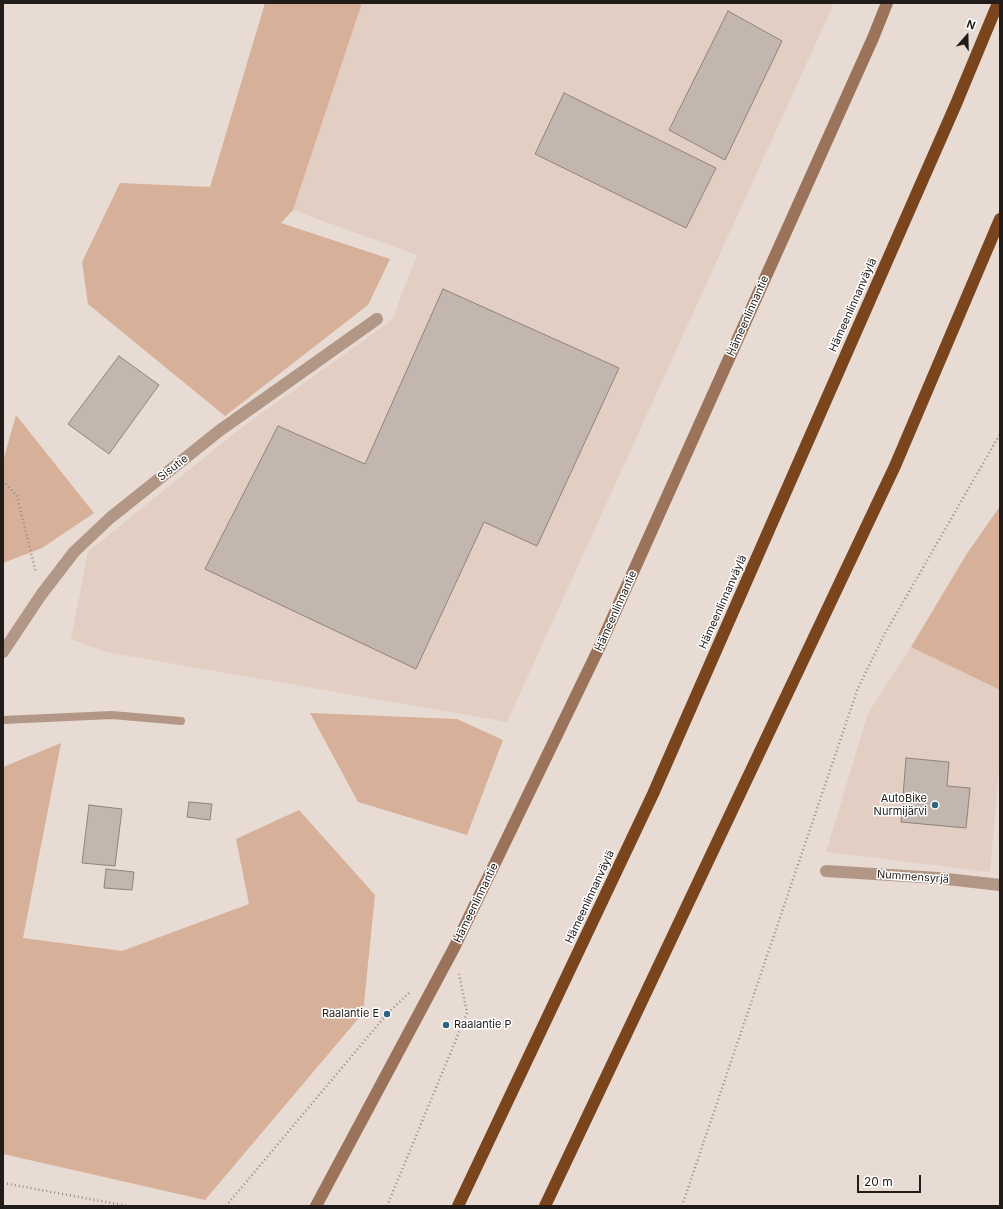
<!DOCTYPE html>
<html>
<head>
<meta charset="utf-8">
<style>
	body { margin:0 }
	#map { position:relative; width:1003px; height:1209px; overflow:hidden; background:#e8dbd3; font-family:Inter,sans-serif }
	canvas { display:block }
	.frame { position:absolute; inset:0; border:4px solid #211c19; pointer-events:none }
	.north { position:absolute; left:947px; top:16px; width:40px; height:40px; -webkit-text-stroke:3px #fff; paint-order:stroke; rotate:20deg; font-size:11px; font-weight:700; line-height:16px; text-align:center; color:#211c19 }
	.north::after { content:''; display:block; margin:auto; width:14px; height:18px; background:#211c19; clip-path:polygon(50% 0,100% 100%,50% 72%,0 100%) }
	.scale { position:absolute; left:857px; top:1175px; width:64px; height:18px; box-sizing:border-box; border:2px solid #211c19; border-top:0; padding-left:5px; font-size:12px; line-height:14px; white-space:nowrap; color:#211c19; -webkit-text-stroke:3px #fff; paint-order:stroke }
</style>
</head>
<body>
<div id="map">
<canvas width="1003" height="1209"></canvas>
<div class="frame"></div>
<div class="north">N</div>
<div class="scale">20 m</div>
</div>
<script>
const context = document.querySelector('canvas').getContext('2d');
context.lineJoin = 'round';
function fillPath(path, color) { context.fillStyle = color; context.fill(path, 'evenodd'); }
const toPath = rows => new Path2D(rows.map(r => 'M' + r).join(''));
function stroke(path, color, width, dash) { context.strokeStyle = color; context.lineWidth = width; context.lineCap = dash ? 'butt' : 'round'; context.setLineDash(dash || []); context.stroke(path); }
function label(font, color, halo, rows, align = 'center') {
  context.font = font + ' Inter,sans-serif'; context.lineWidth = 3; context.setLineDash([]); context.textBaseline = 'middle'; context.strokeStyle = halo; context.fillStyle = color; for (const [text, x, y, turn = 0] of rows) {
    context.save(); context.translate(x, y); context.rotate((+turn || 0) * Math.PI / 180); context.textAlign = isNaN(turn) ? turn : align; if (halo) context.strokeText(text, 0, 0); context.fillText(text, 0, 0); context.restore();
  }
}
fillPath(toPath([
	[362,3,834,3,507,722,106,652,71,639,88,552,237,431,392,320,417,255,293,210],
	[911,647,1000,690,1000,756,990,872,826,852,868,713]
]), '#e2cec3');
fillPath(toPath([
	[265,3,362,3,293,210,281,223,390,259,368,305,225,416,88,304,82,262,120,183,210,187],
	[16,415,94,513,42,548,3,563,3,461],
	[1000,506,1000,690,911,647,966,555],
	[310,713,457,719,503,740,467,835,358,802],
	[61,743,23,938,122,951,249,904,236,839,299,810,375,895,363,1013,205,1200,3,1154,3,767]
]), '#d7b099');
const building = toPath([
	[728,11,782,41,725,160,669,130,728,11],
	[564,93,716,168,686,228,535,154,564,93],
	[443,289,619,368,537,546,484,522,416,669,205,569,278,426,365,464,443,289],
	[119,356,159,385,109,454,68,424,119,356],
	[906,758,949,762,947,786,970,788,966,828,901,822,906,758],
	[189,802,212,804,210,820,187,817,189,802],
	[89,805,122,809,115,866,82,863,89,805],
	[106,869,134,872,132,890,104,888,106,869]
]);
fillPath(building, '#c3b6af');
stroke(building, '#8f837c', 1);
stroke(toPath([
	[3,481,17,496,36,573],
	[3,1183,128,1206],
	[226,1206,387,1014,411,991],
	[387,1206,467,1013,459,974],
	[682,1206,858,688,883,637,1000,434]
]), '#958c86', 2.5, [1, 3]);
stroke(toPath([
	[3,720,112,715,181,721]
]), '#b29686', 8);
stroke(toPath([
	[3,652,41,595,74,552,110,518,219,431,377,319],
	[826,871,938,878,1000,885]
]), '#b29686', 12);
stroke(toPath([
	[316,1206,454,948,599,648,873,38,887,3]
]), '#9b735a', 12);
stroke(toPath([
	[458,1206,653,794,956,104,998,3],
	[545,1206,895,466,1000,219]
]), '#7a441d', 12);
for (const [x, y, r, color] of [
	[935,805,4,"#2f6580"],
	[387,1014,4,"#2f6580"],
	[446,1025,4,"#2f6580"]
]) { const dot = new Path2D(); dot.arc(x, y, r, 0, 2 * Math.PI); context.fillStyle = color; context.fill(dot); stroke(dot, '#fff', 1.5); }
label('11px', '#211c19', '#fff', [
	["Hämeenlinnanväylä",853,305,-66],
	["Hämeenlinnantie",748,316,-66],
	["Sisutie",173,468,-38],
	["Hämeenlinnanväylä",723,602,-66],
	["Hämeenlinnantie",616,611,-66],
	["Nummensyrjä",913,877,4],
	["Hämeenlinnanväylä",590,897,-65],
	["Hämeenlinnantie",476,903,-64]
]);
label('11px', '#211c19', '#fff', [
	["AutoBike",927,799],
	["Nurmijärvi",927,812],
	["Raalantie E",379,1014],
	["Raalantie P",454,1025,"left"]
], 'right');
</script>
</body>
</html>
